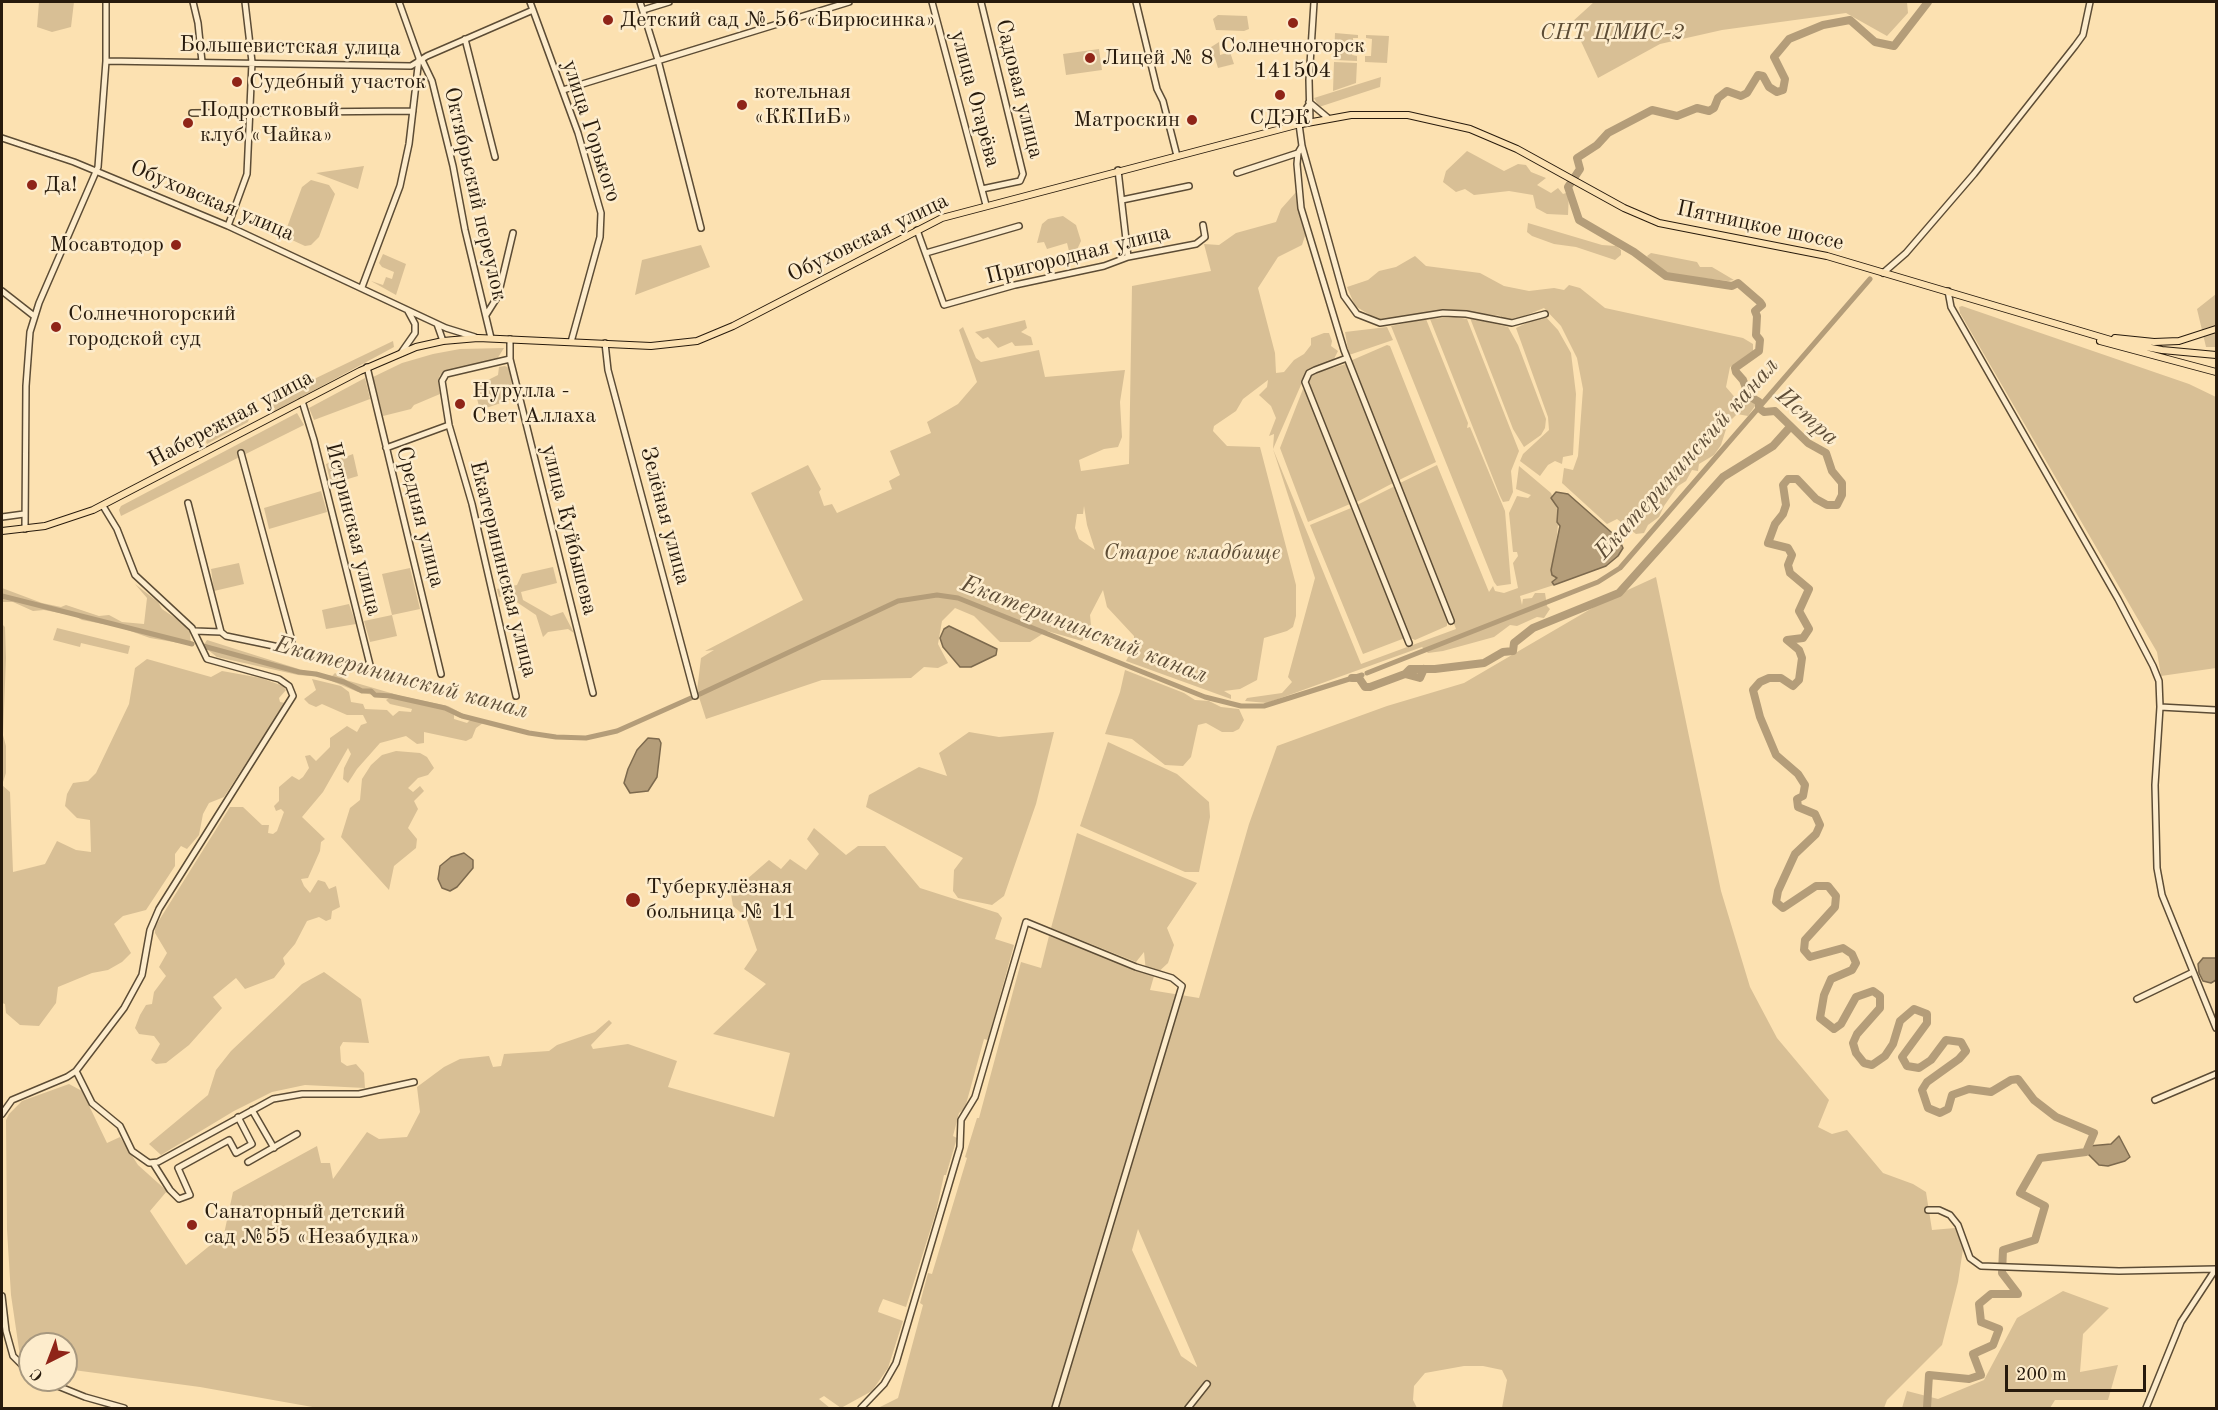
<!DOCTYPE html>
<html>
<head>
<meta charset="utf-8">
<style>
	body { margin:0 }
	#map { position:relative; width:2218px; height:1410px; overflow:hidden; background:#fce1b1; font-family:"Old Standard TT",serif }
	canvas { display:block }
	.frame { position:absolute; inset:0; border:3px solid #271a0c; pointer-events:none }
	.north { position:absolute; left:18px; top:1332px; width:60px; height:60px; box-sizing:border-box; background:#fdeccc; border:2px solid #a7987f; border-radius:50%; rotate:222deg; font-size:16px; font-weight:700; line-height:24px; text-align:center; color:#271a0c }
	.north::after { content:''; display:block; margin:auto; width:21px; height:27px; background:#8f2418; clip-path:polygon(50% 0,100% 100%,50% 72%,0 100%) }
	.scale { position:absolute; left:2005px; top:1365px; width:141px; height:27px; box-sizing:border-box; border:3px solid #271a0c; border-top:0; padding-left:8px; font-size:18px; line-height:21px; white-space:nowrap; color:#271a0c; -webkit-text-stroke:4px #fdeccc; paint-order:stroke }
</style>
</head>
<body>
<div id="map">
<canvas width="2218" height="1410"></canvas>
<div class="frame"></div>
<div class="north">С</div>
<div class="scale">200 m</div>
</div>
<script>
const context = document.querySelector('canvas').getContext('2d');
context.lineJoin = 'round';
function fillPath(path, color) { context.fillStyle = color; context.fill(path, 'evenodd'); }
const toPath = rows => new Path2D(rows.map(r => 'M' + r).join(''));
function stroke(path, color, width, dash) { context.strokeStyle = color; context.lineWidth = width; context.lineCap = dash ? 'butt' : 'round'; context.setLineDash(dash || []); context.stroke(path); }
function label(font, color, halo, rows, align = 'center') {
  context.font = font + ' "Old Standard TT",serif'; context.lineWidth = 5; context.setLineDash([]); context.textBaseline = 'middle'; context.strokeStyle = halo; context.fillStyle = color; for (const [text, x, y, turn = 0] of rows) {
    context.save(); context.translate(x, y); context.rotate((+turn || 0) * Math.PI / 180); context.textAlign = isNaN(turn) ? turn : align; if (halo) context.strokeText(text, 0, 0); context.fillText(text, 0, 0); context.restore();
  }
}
fillPath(toPath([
	[39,2,74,2,71,27,52,32,37,27],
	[1594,2,1907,2,1908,13,1887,36,1846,13,1722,30,1660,44,1598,78,1572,22],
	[1218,15,1247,16,1249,29,1244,31,1216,30,1213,19],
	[1335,33,1358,35,1358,38,1353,38,1352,55,1357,56,1357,61,1334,60],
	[1366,35,1389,36,1387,63,1365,62,1365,56,1371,56,1372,39,1366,38],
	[1219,42,1220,55,1230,52,1234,64,1218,68,1215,58,1208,63,1208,49],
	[1099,49,1102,70,1066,75,1063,54],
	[1334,62,1357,63,1356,83,1333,91],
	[1381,77,1380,87,1319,107,1314,98],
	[1467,151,1504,171,1518,164,1526,165,1531,172,1546,178,1537,185,1551,193,1558,188,1563,194,1569,192,1568,215,1547,214,1536,208,1533,195,1509,191,1474,195,1465,189,1456,192,1443,182,1446,171],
	[364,166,358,189,316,173],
	[311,180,329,185,335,194,319,237,311,245,305,246,292,240,286,230,302,187],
	[1297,191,1306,233,1302,245,1278,257,1258,288,1275,353,1276,373,1284,372,1294,360,1304,354,1311,345,1311,338,1324,333,1329,333,1332,341,1331,346,1338,351,1334,359,1308,372,1304,378,1273,449,1361,664,1456,629,1398,484,1437,465,1489,592,1493,586,1495,591,1504,593,1518,588,1513,563,1518,556,1517,552,1513,552,1509,513,1517,496,1528,498,1531,495,1516,489,1519,466,1551,493,1559,514,1554,566,1557,578,1552,582,1554,585,1520,596,1522,605,1523,599,1532,598,1535,593,1545,593,1547,606,1550,609,1544,618,1537,617,1517,626,1510,625,1494,637,1443,651,1428,653,1422,647,1267,703,1245,701,1247,698,1282,693,1292,682,1288,677,1315,578,1273,449,1274,434,1269,436,1276,418,1271,406,1259,395,1267,387,1268,380,1243,399,1236,411,1214,426,1213,431,1227,446,1260,447,1296,585,1296,616,1293,627,1287,631,1264,638,1257,680,1240,689,1224,691,1231,695,1231,699,1126,661,1134,645,1134,636,1107,607,1103,590,1090,615,1091,625,1082,641,1047,631,1030,642,1000,642,974,616,955,608,942,621,938,644,948,663,938,668,924,667,911,678,822,680,706,719,697,691,701,658,714,650,705,651,803,600,751,493,808,465,821,489,819,492,824,506,832,504,837,513,892,489,889,481,900,475,890,451,931,433,927,422,958,404,977,382,959,330,963,327,976,358,981,362,1039,350,1045,377,1125,370,1120,402,1122,437,1118,447,1104,449,1079,460,1081,471,1129,464,1132,286,1211,271,1204,244,1219,245,1236,233,1276,222,1281,209],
	[1084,506,1087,525,1095,550,1079,539,1075,528,1077,514,1083,514],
	[1063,216,1076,225,1081,241,1075,254,1069,251,1067,243,1047,249,1044,242,1037,243,1042,224,1048,219],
	[1528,223,1602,245,1616,246,1621,250,1621,255,1615,260,1576,247,1554,244,1532,236,1527,232],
	[701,245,710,267,635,295,642,260],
	[1651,253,1697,262,1700,267,1712,267,1734,280,1728,281,1667,274,1649,259,1647,256],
	[383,254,406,264,396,295,371,281,383,285,386,277,392,279,394,272,382,267,379,263],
	[1415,256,1426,266,1480,273,1504,286,1529,291,1554,288,1564,290,1569,285,1580,288,1605,308,1743,338,1753,344,1753,352,1730,367,1726,387,1738,401,1747,399,1755,402,1755,406,1748,416,1737,414,1728,423,1721,445,1714,455,1699,464,1698,471,1692,470,1686,481,1678,486,1664,506,1659,517,1648,525,1644,533,1636,534,1617,519,1607,524,1562,483,1564,468,1573,470,1578,456,1583,389,1577,358,1561,326,1544,308,1512,321,1501,320,1501,316,1485,314,1449,311,1380,321,1355,306,1347,287,1368,280,1379,271,1396,267],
	[2216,294,2216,347,2206,347,2197,309],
	[1962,306,2189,384,2216,397,2216,668,2161,676,2157,652,1960,313,1959,307],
	[1541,316,1545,316,1558,330,1571,353,1576,394,1573,455,1563,457,1562,464,1555,461,1548,465,1540,476,1520,461,1523,454,1549,430,1548,417,1516,328],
	[1456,317,1467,319,1519,451,1511,471,1513,492,1509,501,1503,502,1500,496,1430,319],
	[1470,318,1508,327,1518,345,1546,419,1545,428,1541,435,1524,447,1513,429],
	[1426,319,1468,423,1467,428,1470,427,1505,511,1511,584,1497,586,1494,582,1391,326],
	[1025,320,1027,328,1021,332,1031,337,1033,345,1015,346,1012,342,998,348,988,337,983,339,975,332],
	[1387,327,1393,340,1349,355,1345,332],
	[393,341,394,347,274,412,275,408,268,407,275,399,284,395,287,399,312,380],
	[1387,345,1390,346,1436,462,1397,481,1350,361],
	[504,348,497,359,440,375,438,380,440,394,414,405,411,409,383,416,373,377,402,363,433,354,460,349],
	[1346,364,1393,483,1355,503,1306,380,1311,374],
	[505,366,509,368,512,386,510,400,480,410,474,387,498,375,499,367],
	[365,378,370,399,314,420,309,408],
	[1303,389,1306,390,1350,504,1308,522,1280,448],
	[297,413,304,425,121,516,119,510,121,506],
	[244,415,249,419,248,422,207,444,206,442,215,423],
	[353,454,358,476,331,484,326,464],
	[1395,486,1447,621,1447,626,1415,640,1408,637,1357,505],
	[321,491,327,512,269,529,264,508],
	[1351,508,1405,638,1363,654,1310,525],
	[239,563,244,584,214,591,211,569],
	[553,567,557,583,521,592,523,600,551,616,563,612,574,633,568,629,548,632,543,637,536,615,506,595,499,597,497,589,517,585,522,574],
	[410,568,420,609,392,615,397,636,370,642,364,621,392,615,382,574],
	[1656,577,1721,891,1750,987,1777,1038,1829,1100,1818,1127,1832,1134,1847,1130,1883,1173,1913,1184,1926,1192,1932,1230,1955,1228,1963,1249,1958,1282,1942,1345,1887,1400,1884,1408,1502,1408,1507,1380,1502,1370,1483,1366,1464,1366,1425,1373,1414,1386,1413,1400,1417,1408,878,1408,898,1398,923,1305,920,1303,928,1273,932,1274,967,1158,965,1157,977,1118,979,1118,1021,962,1041,968,1049,936,1146,972,1144,952,1136,962,1051,928,1077,833,1197,883,1167,928,1174,945,1168,963,1154,976,1150,990,1199,998,1249,824,1277,746,1387,706,1464,683,1606,600],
	[1138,1229,1197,1366,1197,1367,1181,1356,1132,1250],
	[135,584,158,602,162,609,181,622,190,632,191,645,150,638,119,627,82,620,75,616,44,610,33,611,13,602,2,602,2,588,42,603,61,607,66,605,99,616,109,615,122,622,144,624,147,598],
	[349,604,356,624,326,629,322,610],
	[2,624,5,627,6,658,3,735,6,746,6,773,2,785,10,792,13,872,45,864,57,841,76,850,91,852,90,820,77,818,65,806,67,794,73,783,88,781,96,773,129,704,135,668,147,659,211,677,222,671,261,678,283,686,286,690,279,698,280,702,285,703,224,797,209,803,203,814,199,835,187,849,181,846,175,854,175,866,146,910,123,916,114,924,131,953,122,962,108,970,92,973,58,987,56,1003,39,1026,20,1025,6,1013,5,1004,2,1003],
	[57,628,130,646,128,654,81,643,80,647,53,640],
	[207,640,302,670,332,676,335,673,346,680,401,696,448,706,469,717,460,718,454,715,454,719,467,723,472,718,483,723,476,728,472,738,466,741,424,732,424,743,417,744,406,736,380,743,357,769,348,783,343,779,344,768,351,754,348,748,323,792,302,817,325,839,321,842,320,851,308,878,301,879,304,886,310,893,318,880,325,882,329,889,336,886,340,907,332,911,331,919,326,921,319,917,307,921,295,944,283,958,285,964,274,978,245,989,236,978,213,997,222,1008,189,1045,166,1063,156,1064,151,1060,160,1044,154,1036,139,1034,135,1028,140,1015,146,1005,152,1004,154,992,166,976,159,967,167,953,155,933,155,927,163,914,230,807,243,807,262,825,269,825,268,833,273,834,277,831,284,812,281,809,276,811,274,806,279,801,279,787,292,776,299,780,303,777,309,768,305,756,310,755,316,761,330,747,330,738,347,726,357,732,361,725,367,723,363,715,347,715,322,704,316,707,309,704,304,699,316,690,312,679,341,686,349,692,351,702,363,704,365,709,387,710,393,716,399,711,411,712,412,709,390,704,386,700,389,698,358,692,322,677,298,675,217,657,203,646],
	[1125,670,1184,693,1195,700,1209,701,1221,707,1239,709,1244,720,1239,729,1233,732,1222,732,1206,723,1198,725,1191,757,1183,766,1165,765,1132,739,1105,734,1120,692],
	[969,732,999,737,1054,732,1036,804,1004,896,992,905,958,898,953,891,954,870,963,858,866,807,869,795,919,767,947,776,939,753],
	[1108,742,1177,774,1209,802,1210,817,1199,872,1185,872,1080,826],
	[396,751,420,753,427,757,434,768,428,775,418,778,408,788,413,792,420,786,424,791,414,801,418,809,408,828,417,839,416,848,394,866,389,890,341,837,350,808,360,800,362,779,371,765,382,755],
	[814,828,846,855,858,846,885,846,920,888,998,913,1002,918,995,939,1014,945,988,1040,984,1039,965,1108,959,1113,953,1136,957,1138,946,1175,944,1175,936,1212,906,1307,883,1299,879,1308,878,1312,903,1321,888,1368,872,1391,841,1408,824,1396,819,1399,830,1408,318,1408,200,1387,66,1369,66,1344,30,1344,30,1362,20,1356,11,1295,7,1230,6,1120,9,1114,22,1101,69,1084,82,1091,107,1143,120,1137,138,1165,167,1191,150,1211,186,1265,224,1234,233,1192,317,1146,321,1163,330,1163,333,1179,367,1132,379,1139,407,1137,420,1112,417,1087,444,1067,460,1059,489,1056,493,1067,501,1066,504,1054,549,1051,557,1045,595,1032,609,1020,612,1023,591,1045,593,1049,628,1044,677,1061,668,1087,774,1117,790,1053,713,1034,766,984,744,969,757,950,746,917,733,906,730,888,746,880,769,860,781,869,790,859,806,870,819,854,807,839],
	[324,972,361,999,369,1043,343,1042,340,1047,341,1062,347,1066,356,1064,364,1073,365,1088,305,1085,272,1092,234,1111,161,1155,149,1144,208,1095,216,1070,231,1051,302,984],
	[2063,1291,2109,1308,2083,1334,2080,1372,2118,1365,2108,1400,2055,1400,2050,1408,1902,1408,1907,1391,1938,1399,1984,1380,2017,1318]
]), '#d8bf95');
const water = toPath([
	[1556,492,1568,494,1619,539,1623,548,1618,556,1606,566,1554,585,1552,582,1557,578,1552,575,1551,570,1560,526,1557,522,1558,508,1551,498,1556,492],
	[949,626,997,649,996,655,971,667,960,667,943,647,940,638,944,629,949,626],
	[648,738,659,739,661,743,657,777,648,791,630,793,624,783,628,769,637,750,648,738],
	[464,853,473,860,473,868,457,887,450,891,442,888,438,879,440,866,451,857,464,853],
	[2203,958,2216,958,2216,980,2211,983,2203,981,2199,973,2198,964,2203,958],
	[2119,1136,2130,1157,2125,1161,2108,1166,2099,1165,2086,1152,2089,1146,2111,1144,2119,1136]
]);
fillPath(water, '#b49d79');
stroke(water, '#7c694d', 1.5);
stroke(toPath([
	[2,596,192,644],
	[203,646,299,672,316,674,344,682,362,691,371,691,375,695,391,696,445,708,462,716,529,733,556,737,586,738,617,731,691,698],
	[1367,673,1598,582,1620,568,1870,279],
	[700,694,898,601,937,595,958,598,1205,697,1241,706,1264,706,1362,675]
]), '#b49d79', 5);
stroke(toPath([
	[1405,674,1420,678,1424,669],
	[1352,678,1359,678,1365,687,1370,687,1405,674,1410,669,1435,669,1484,663,1503,652,1513,651,1514,643,1533,628,1619,593,1723,477,1773,446,1790,427],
	[1927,1408,1929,1375,1969,1379,1981,1375,1973,1354,1993,1345,1999,1329,1981,1322,1979,1304,1991,1294,2018,1294,2002,1273,2003,1250,2035,1240,2045,1206,2020,1193,2040,1158,2086,1152,2094,1133,2056,1117,2034,1100,2018,1079,2011,1080,1991,1092,1969,1089,1952,1095,1948,1109,1940,1113,1928,1108,1922,1090,1927,1082,1959,1059,1966,1051,1961,1042,1946,1040,1931,1060,1919,1068,1907,1066,1902,1057,1927,1023,1927,1014,1914,1009,1900,1021,1893,1044,1885,1056,1872,1065,1864,1063,1856,1053,1853,1043,1857,1034,1880,1008,1880,996,1873,991,1856,997,1841,1024,1834,1029,1820,1018,1824,995,1831,979,1852,970,1856,963,1852,954,1843,948,1810,957,1804,950,1805,940,1835,907,1836,896,1828,886,1816,886,1783,908,1776,902,1778,891,1795,854,1816,834,1820,825,1815,814,1798,807,1797,799,1803,796,1805,785,1798,774,1776,755,1760,717,1753,690,1760,682,1769,678,1781,678,1793,686,1799,680,1802,658,1799,650,1787,640,1803,638,1809,629,1799,611,1809,589,1790,573,1788,565,1792,555,1788,548,1768,543,1775,524,1783,514,1786,505,1783,485,1788,479,1797,479,1816,499,1827,505,1837,505,1842,495,1842,483,1832,471,1826,453,1808,443,1775,411,1764,412,1759,408,1759,402,1749,396,1743,380,1736,372,1735,368,1759,351,1760,340,1756,335,1757,316,1755,311,1762,305,1760,302,1738,283,1732,286,1666,276,1634,252,1579,220,1568,187,1580,169,1577,158,1597,145,1608,133,1652,110,1677,116,1697,108,1709,111,1714,108,1718,98,1727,91,1741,96,1747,93,1758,75,1763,76,1769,87,1777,92,1783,90,1785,79,1774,57,1789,39,1823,25,1850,20,1875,42,1894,46,1928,2]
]), '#b49d79', 8);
const minor = toPath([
	[193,2,198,23,202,62],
	[530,2,578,133,601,213,600,237,571,342],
	[640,2,658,60,701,228],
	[932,2,986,205],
	[981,2,1023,174,1020,181,982,189],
	[1136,2,1157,89,1163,101,1177,156],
	[643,10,669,2],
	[465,39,495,157],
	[422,60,432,81,453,166,465,230,491,338],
	[106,61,411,66,427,56,533,10],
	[563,90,849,2],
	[1309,102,1328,118],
	[192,113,413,111],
	[1310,122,1309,80,1314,2],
	[1299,124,1302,146,1344,296,1357,314,1380,323,1443,313,1466,314,1512,323,1545,314],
	[1296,125,1308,106],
	[2,138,74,162,228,226,446,328,475,337],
	[1302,146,1298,153,1297,164,1301,208,1344,350,1451,621],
	[1118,170,1128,257],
	[1237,173,1298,153],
	[1122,200,1189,186],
	[228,226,247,174,252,62,245,2],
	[917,230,944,305,1015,285,1104,266,1128,257,1196,244,1205,237,1203,225],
	[926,253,1019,226],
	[1883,273,1906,253,1974,174,2075,46,2083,35,2090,2],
	[362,287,400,186,409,144,419,58,399,2],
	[2,291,34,316],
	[1948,291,1951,307,2118,599,2153,666,2159,681,2160,707,2155,785,2157,868,2162,895,2216,1028],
	[486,315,498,296,513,233],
	[437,324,443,341],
	[510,339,510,359,593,693],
	[605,343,608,370,695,696],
	[401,353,415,333,415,324,408,311],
	[1347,358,1315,370,1309,373,1305,382,1409,643],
	[510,359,446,374,442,381,449,425,472,504,516,696],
	[367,367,441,674],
	[302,401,314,440,370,665],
	[386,448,449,425],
	[188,503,221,632],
	[2,517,24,514],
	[25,529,26,386,30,332,39,303,98,167,106,61,106,2],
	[195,631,221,632,226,636,279,647,287,646,292,641,241,453],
	[2160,707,2216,710],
	[2137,999,2193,972],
	[76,1071,92,1103,120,1126,132,1151,149,1163,158,1162,273,1099,302,1094,359,1094,414,1082],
	[2155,1100,2216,1074],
	[252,1110,274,1148],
	[2,1114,12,1100,67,1077,76,1071,124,1008,142,975,150,930,159,909,293,696,289,686,279,679,207,659,192,628,135,575,117,529,103,506],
	[248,1162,297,1134],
	[153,1163,170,1190,179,1199,190,1195,178,1168,229,1140,236,1153,252,1144,238,1117],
	[1928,1210,1939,1210,1950,1215,1958,1225,1970,1258,1981,1266,2119,1271,2216,1269],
	[2,1296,6,1331,13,1356,30,1373],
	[43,1380,85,1397,124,1408],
	[861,1408,884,1384,896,1363,960,1147,961,1120,975,1097,1026,922,1136,967,1172,978,1182,986,1055,1408],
	[1188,1408,1207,1384],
	[2146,1408,2181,1322,2215,1270]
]);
const major = toPath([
	[2115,338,2154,342,2179,341,2216,329],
	[2100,341,2216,372],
	[2,531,45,526,93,510,360,371,416,347,443,341,478,338,651,346,697,341,733,326,942,218,1296,125,1351,115,1408,115,1470,129,1517,149,1624,208,1659,223,1827,256,2114,341,2162,350,2216,355]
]);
stroke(minor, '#5c4c35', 8);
stroke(major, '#271a0c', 8);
stroke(minor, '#fdeccc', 5);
stroke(major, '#fce1b1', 6);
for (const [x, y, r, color] of [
	[608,20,6,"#8f2418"],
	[1293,23,6,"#8f2418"],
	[1090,58,6,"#8f2418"],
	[237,82,6,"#8f2418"],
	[1280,95,6,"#8f2418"],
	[742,105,6,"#8f2418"],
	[1192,120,6,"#8f2418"],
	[188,123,6,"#8f2418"],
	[32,185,6,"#8f2418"],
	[176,245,6,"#8f2418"],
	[56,327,6,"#8f2418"],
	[460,404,6,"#8f2418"],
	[633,900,8,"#8f2418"],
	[192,1225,6,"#8f2418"]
]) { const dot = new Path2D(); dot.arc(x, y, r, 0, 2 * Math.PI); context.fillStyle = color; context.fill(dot); stroke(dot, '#fdeccc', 2); }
label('22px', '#271a0c', '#fdeccc', [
	["Детский сад № 56 «Бирюсинка»",620,20],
	["Солнечногорск",1293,46,"center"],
	["141504",1293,71,"center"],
	["Лицей № 8",1102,58],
	["Судебный участок",249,82],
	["котельная",754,92],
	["«ККПиБ»",754,117],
	["Подростковый",200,110],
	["клуб «Чайка»",200,135],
	["СДЭК",1280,118,"center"],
	["Матроскин",1180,120,"right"],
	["Да!",44,185],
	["Мосавтодор",164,245,"right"],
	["Солнечногорский",68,314],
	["городской суд",68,339],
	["Нурулла -",472,391],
	["Свет Аллаха",472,416],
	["Туберкулёзная",646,887],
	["больница № 11",646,912],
	["Санаторный детский",204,1212],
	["сад №55 «Незабудка»",204,1237]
], 'left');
label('italic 22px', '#5c4c35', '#fdeccc', [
	["СНТ ЦМИС-2",1612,33],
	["Старое кладбище",1192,553]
]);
label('22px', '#271a0c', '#fdeccc', [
	["Большевистская улица",290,47,1],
	["Садовая улица",1019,89,76],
	["улица Огарёва",975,99,75],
	["улица Горького",591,131,72],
	["Октябрьский переулок",475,194,77],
	["Обуховская улица",212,201,23],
	["Пятницкое шоссе",1760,226,12],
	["Обуховская улица",868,238,-26],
	["Пригородная улица",1078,255,-14],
	["Набережная улица",231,419,-28],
	["Зелёная улица",665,516,75],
	["Средняя улица",420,517,76],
	["Истринская улица",353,529,76],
	["улица Куйбышева",569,530,76],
	["Екатерининская улица",503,569,76]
]);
label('italic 24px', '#5f4e38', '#fdeccc', [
	["Истра",1807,417,41],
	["Екатерининский канал",1687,459,-48],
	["Екатерининский канал",1084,630,21],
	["Екатерининский канал",401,678,15]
]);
</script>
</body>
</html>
